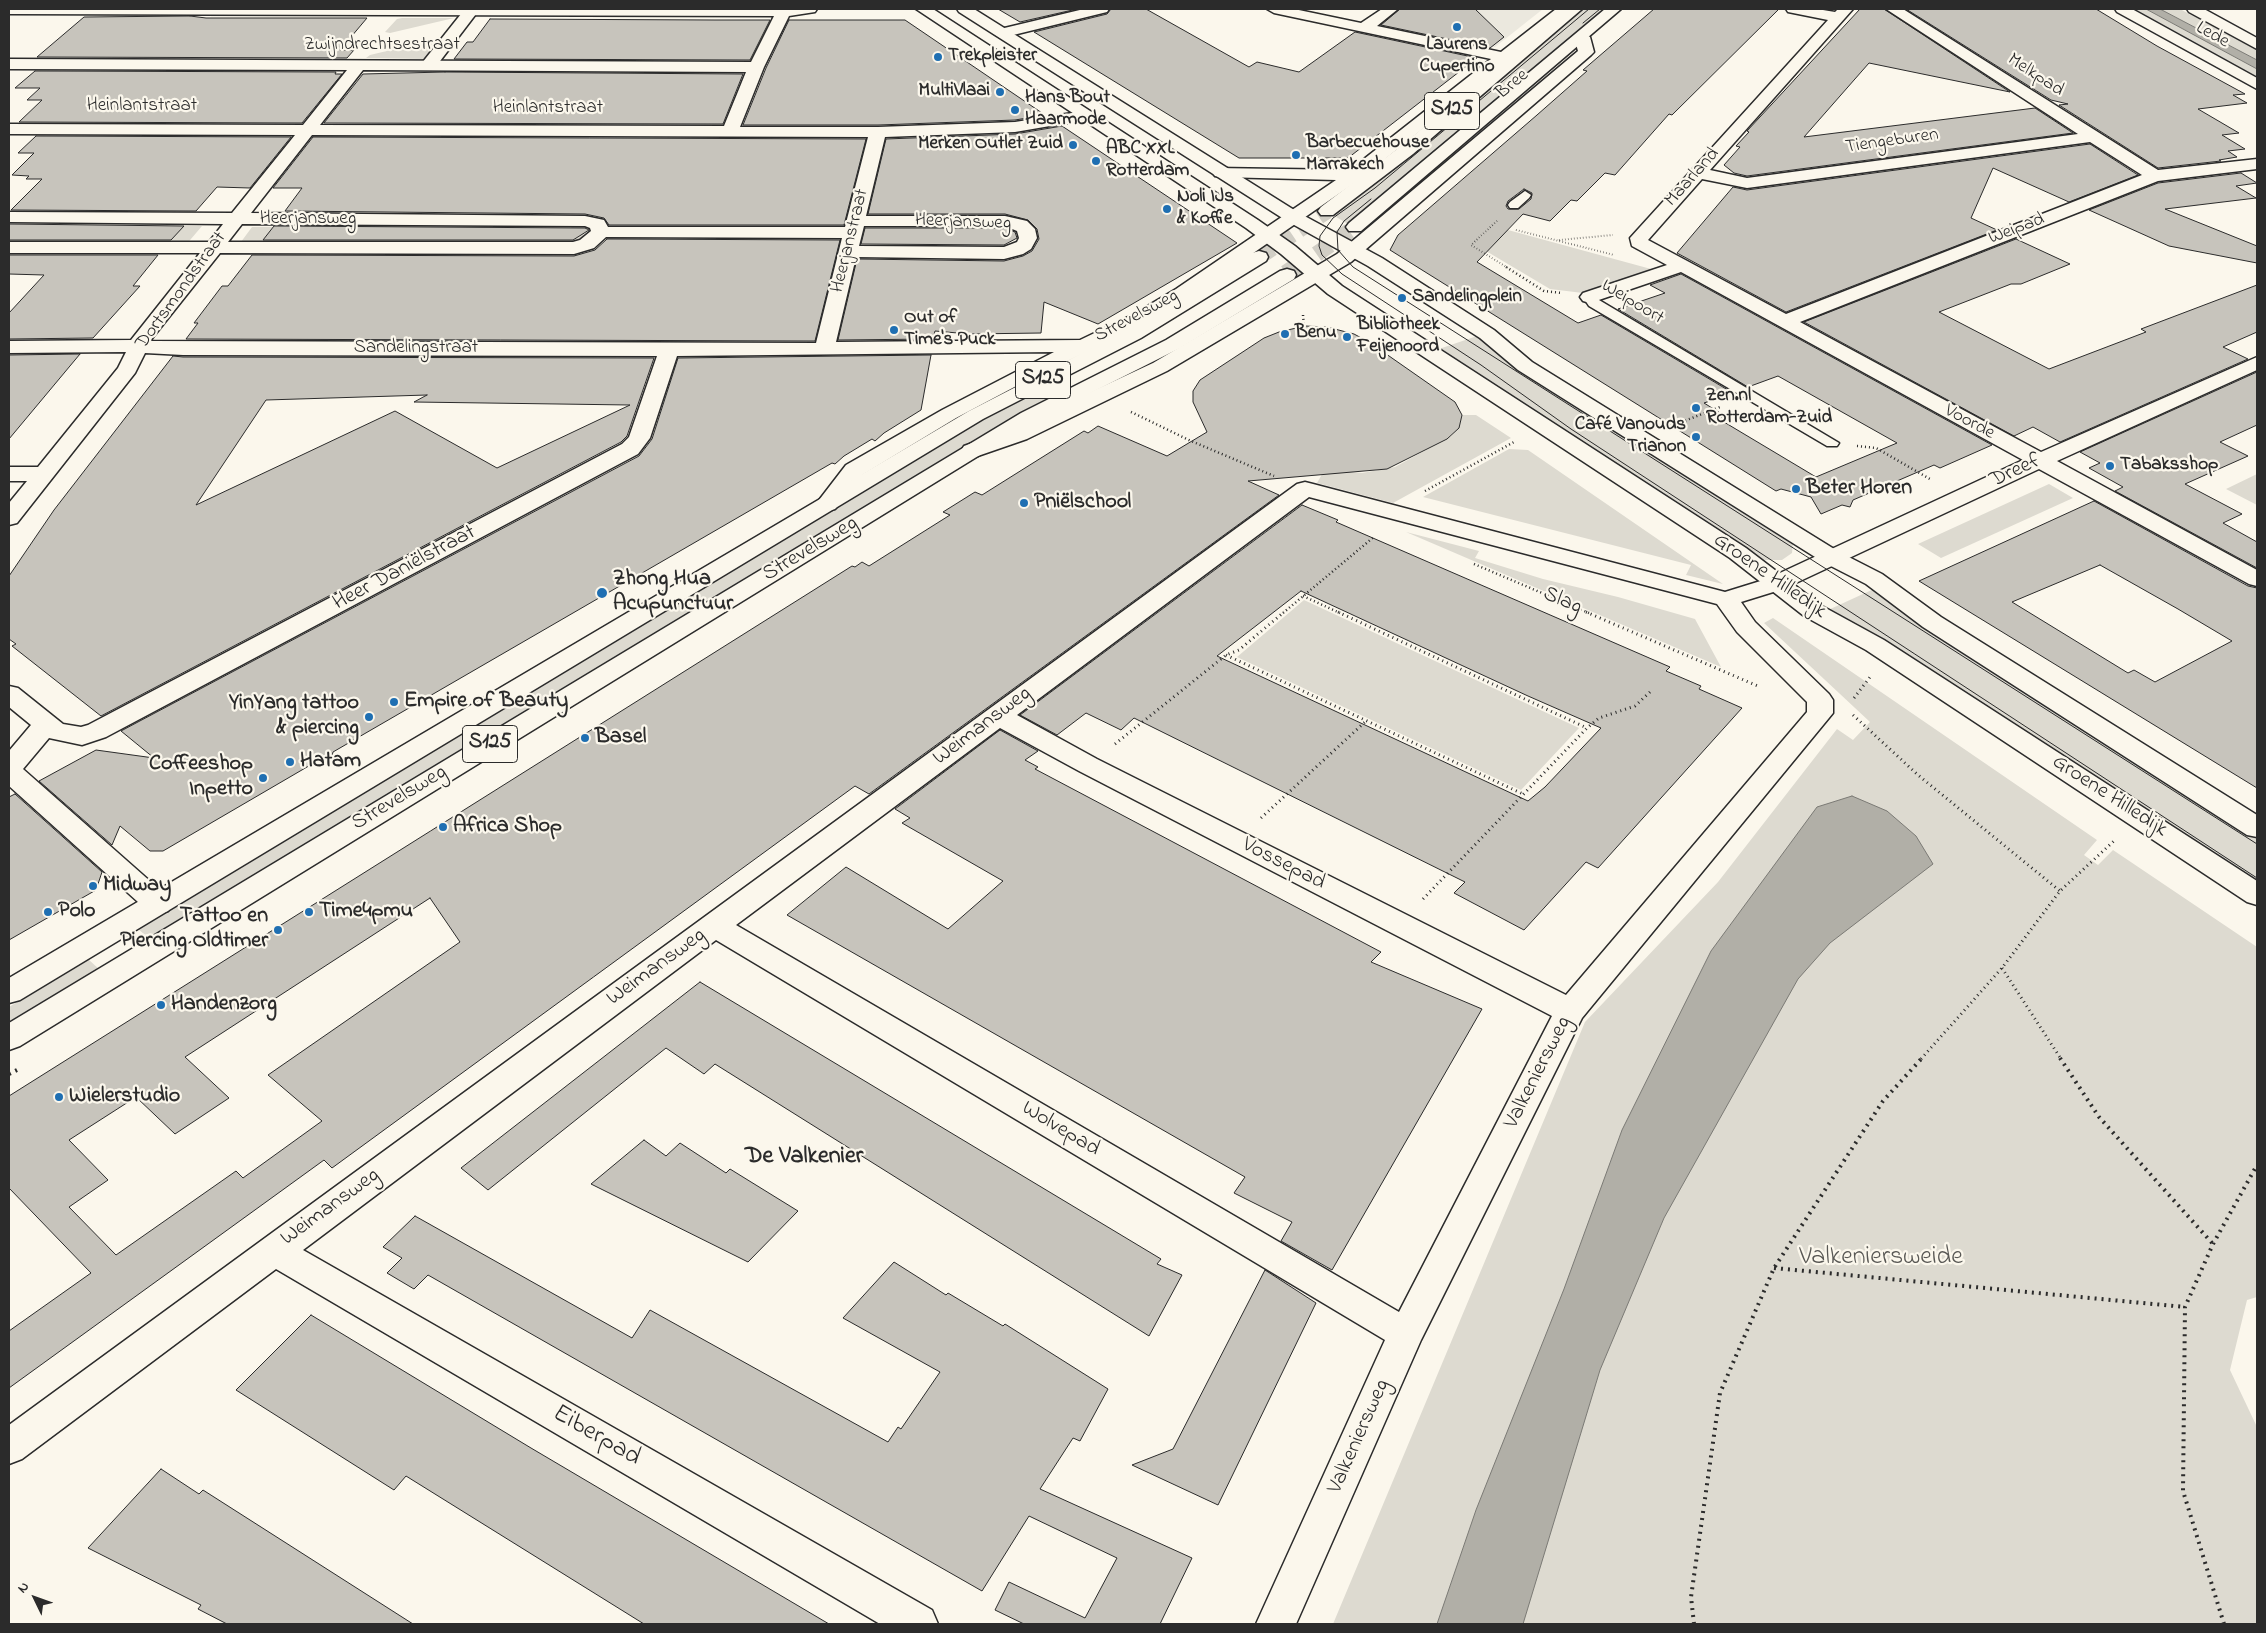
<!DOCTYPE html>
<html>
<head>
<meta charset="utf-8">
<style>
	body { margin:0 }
	#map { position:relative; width:2266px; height:1633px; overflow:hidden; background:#fbf7ec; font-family:"Indie Flower",sans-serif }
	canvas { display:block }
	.frame { position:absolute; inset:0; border:10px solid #2b2b2b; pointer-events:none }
	.north { position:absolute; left:10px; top:1573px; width:50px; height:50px; -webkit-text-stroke:4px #fbf7ec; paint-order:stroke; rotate:312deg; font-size:14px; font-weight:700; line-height:20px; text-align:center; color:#2b2b2b }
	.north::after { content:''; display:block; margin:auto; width:18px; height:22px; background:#2b2b2b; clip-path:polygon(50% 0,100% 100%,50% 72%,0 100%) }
</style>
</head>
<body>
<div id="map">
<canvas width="2266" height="1633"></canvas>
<div class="frame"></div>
<div class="north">N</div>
</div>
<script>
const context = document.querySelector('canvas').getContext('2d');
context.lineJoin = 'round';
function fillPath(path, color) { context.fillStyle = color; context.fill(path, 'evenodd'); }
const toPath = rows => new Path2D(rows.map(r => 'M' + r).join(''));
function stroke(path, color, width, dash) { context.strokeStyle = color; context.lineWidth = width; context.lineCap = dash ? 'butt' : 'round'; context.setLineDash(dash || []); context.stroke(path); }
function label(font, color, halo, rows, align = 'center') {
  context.font = font + ' "Indie Flower",sans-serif'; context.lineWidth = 4.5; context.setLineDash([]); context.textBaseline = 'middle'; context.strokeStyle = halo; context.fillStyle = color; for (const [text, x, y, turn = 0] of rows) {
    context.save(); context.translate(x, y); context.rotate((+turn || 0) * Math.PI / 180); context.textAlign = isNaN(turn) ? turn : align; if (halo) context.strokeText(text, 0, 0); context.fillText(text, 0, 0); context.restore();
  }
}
fillPath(toPath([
	[1406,9,1543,9,1495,47,1483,46,1383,25]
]), '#ebe8de');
fillPath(toPath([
	[1583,9,1607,9,1348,224,1331,214],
	[2131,9,2146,9,2257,69,2257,79],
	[2160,9,2180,9,2257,50,2257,60],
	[402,18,454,18,390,33,385,32,397,19],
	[437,39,440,41,427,58,422,59,366,58,370,55],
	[9,226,202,226,185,246,9,245],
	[487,226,485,229,570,230,572,226,588,226,579,244,455,245,456,241,292,242,290,246,238,246,252,227],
	[1497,227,1651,269,1583,293,1550,289,1486,251],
	[1480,335,1795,542,1793,543,1792,553,1782,560,1756,560,1436,350],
	[1055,380,1073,389,1019,414,979,437,150,939,138,929,1019,398],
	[1462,415,1476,415,1511,438,1393,503,1317,483,1325,469,1362,473,1395,467,1451,436,1459,428],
	[1509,449,1528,450,1723,584,1686,575,1691,565,1423,497],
	[2257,474,2257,505,2226,489],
	[2049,484,2073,498,1941,558,1918,544],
	[1406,532,1479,551,1475,558,1543,579,1618,597,1695,619,1721,667],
	[1876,588,1921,623,2257,836,2257,886,1877,638,1826,611],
	[1304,600,1579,728,1521,790,1237,657],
	[1773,618,2097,840,2084,855,2098,865,2113,850,2257,947,2257,1297,2247,1300,2230,1370,2257,1427,2257,1624,1333,1624,1585,1022,1718,882,1837,729,1853,740,1870,722,1764,623],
	[88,959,100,970,9,1025,9,1007]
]), '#dddad0');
const water = toPath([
	[2146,9,2160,9,2257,60,2257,69,2146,9],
	[1852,796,1887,811,1916,836,1933,864,1830,943,1798,979,1664,1218,1600,1370,1523,1624,1437,1624,1476,1510,1564,1289,1622,1130,1711,951,1817,807,1852,796]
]);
fillPath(water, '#b1afa7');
stroke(water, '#7b7a75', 1);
const building = toPath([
	[998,9,1077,9,1020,22,998,9],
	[1111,9,1146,9,1249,67,1257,62,1299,72,1355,32,1477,58,1348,158,1239,158,1034,32,1107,14,1111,9],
	[1400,9,1475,9,1504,37,1490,48,1381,25,1400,9],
	[1654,9,1779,9,1672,115,1669,114,1615,175,1605,173,1577,201,1571,200,1550,221,1523,214,1477,262,1578,323,1601,315,1733,393,1704,403,1725,416,1719,419,1816,477,1897,443,1778,376,1748,387,1618,309,1665,293,1650,285,1681,274,1992,445,1940,468,1934,465,1853,500,1850,507,1842,505,1821,514,1811,497,1781,489,1776,491,1390,250,1398,235,1537,115,1587,71,1583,70,1654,9],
	[1524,189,1532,193,1531,199,1519,209,1508,209,1506,206,1508,201,1524,189],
	[1860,9,1884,9,2010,92,1869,63,1804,137,2035,108,2073,133,1747,176,1734,173,1724,165,1740,147,1736,146,1749,132,1747,131,1860,9],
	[1906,9,2096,9,2157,46,2245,94,2233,95,2247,103,2198,109,2239,133,2222,135,2245,149,2228,151,2237,157,2219,160,2221,161,2158,168,2059,105,2068,104,2051,100,1906,9],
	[190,16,206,18,367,18,340,50,354,50,347,58,37,57,84,17,190,16],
	[490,19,714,20,770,20,750,60,454,59,467,42,473,42,490,19],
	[789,20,905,20,1045,115,1015,120,878,125,743,125,766,68,789,20],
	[35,71,336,72,335,74,342,74,302,123,19,122,42,100,27,100,40,88,15,88,35,71],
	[445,72,743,74,723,124,324,123,363,74,445,72],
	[1062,126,1237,243,1098,324,1044,302,1041,333,969,334,935,331,933,339,838,340,857,259,1004,261,1023,256,1032,251,1039,239,1037,229,1028,220,1005,214,868,214,886,139,1015,134,1062,126],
	[36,136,291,137,250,188,217,187,196,211,11,210,42,179,26,179,29,176,12,175,34,153,18,153,36,136],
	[313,137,866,139,844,225,609,225,604,218,585,214,285,211,302,188,273,188,313,137],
	[2090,144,2138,175,2069,202,1993,168,1971,218,1997,230,1786,312,1677,253,1733,187,1747,190,2090,144],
	[2241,173,2257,183,2236,186,2256,198,2165,209,2257,246,2257,263,2169,246,2089,210,2158,183,2241,173],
	[9,224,184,226,171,240,9,240,9,224],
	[274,226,585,228,589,230,573,240,263,240,274,226],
	[865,228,1005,228,1015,232,1017,238,1004,245,861,244,865,228],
	[607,239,840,240,815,341,186,339,198,323,194,323,222,286,228,286,252,255,574,256,595,250,607,239],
	[2016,239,2070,264,2021,284,2011,284,1939,312,2049,369,2146,332,2141,329,2257,285,2257,332,2223,347,2248,359,2060,442,2033,427,2014,436,1804,322,2016,239],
	[9,255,158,255,133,286,140,286,93,338,9,339,9,313,44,275,9,274,9,255],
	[1305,326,1327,327,1354,334,1369,342,1455,402,1462,415,1459,428,1447,439,1387,469,1248,481,1279,495,869,794,855,786,332,1168,324,1160,9,1388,9,1331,91,1273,9,1188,9,1096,852,566,855,567,862,562,869,566,950,515,943,512,975,492,982,495,1084,431,1088,433,1098,426,1167,456,1207,432,1193,402,1193,391,1200,380,1264,338,1279,332,1305,326],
	[430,898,460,942,268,1075,322,1121,243,1178,236,1171,116,1255,69,1207,108,1180,69,1140,136,1097,175,1134,229,1098,185,1057,430,898],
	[80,354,9,439,9,355,80,354],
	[931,355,921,410,884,433,875,441,872,439,844,456,835,464,832,463,333,752,332,756,324,760,319,760,163,851,150,851,120,826,112,845,39,781,96,750,154,758,121,731,639,456,652,439,678,358,931,355],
	[173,356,183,357,654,358,627,436,621,442,101,716,12,646,16,644,9,639,9,576,54,510,173,356],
	[427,395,414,402,630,405,497,468,395,411,196,505,266,400,427,395],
	[2257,372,2257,425,2220,442,2248,456,2185,484,2242,514,2223,523,2257,542,2257,568,2115,491,2123,487,2089,468,2100,463,2080,452,2257,372],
	[2094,501,2248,586,2257,588,2257,788,1919,581,2094,501],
	[2100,565,2178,609,2232,641,2155,682,2134,670,2128,673,2012,602,2100,565],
	[1302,505,1338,520,1336,522,1670,667,1666,671,1701,686,1699,689,1742,708,1598,868,1586,862,1524,930,1454,893,1465,882,1134,718,1121,730,1086,713,1057,735,1020,715,1302,505],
	[1301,591,1528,696,1601,728,1545,787,1528,801,1217,656,1301,591],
	[1000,730,1038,751,1025,760,1038,767,1035,769,1381,952,1371,962,1482,1009,1332,1270,1281,1241,1292,1222,1234,1193,1245,1177,787,915,846,867,948,929,1003,881,902,823,910,818,895,809,1000,730],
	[15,794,102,872,96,890,9,940,9,797,15,794],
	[700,982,1161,1259,1157,1264,1182,1275,1149,1336,715,1064,704,1074,666,1048,488,1190,461,1168,700,982],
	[644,1140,666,1156,680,1143,726,1173,730,1169,798,1211,748,1262,591,1184,644,1140],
	[415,1216,632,1338,650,1310,888,1442,898,1427,901,1429,940,1372,843,1318,894,1262,946,1295,948,1293,1003,1326,1005,1324,1108,1389,1080,1441,1073,1438,1040,1489,1192,1558,1160,1624,1024,1624,995,1610,1009,1582,1085,1618,1117,1558,1029,1516,982,1591,428,1275,414,1289,387,1273,402,1258,383,1247,415,1216],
	[1265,1270,1316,1303,1218,1505,1132,1465,1173,1449,1265,1270],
	[311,1315,531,1448,829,1624,644,1624,406,1476,394,1490,236,1390,311,1315],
	[161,1469,199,1494,203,1490,413,1624,227,1624,198,1609,201,1605,88,1548,161,1469]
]);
fillPath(building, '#c7c4bc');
stroke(building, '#2b2b2b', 1);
stroke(toPath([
	[1259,257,1327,211],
	[1297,268,1355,227]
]), '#d1cec5', 16, [16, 8]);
stroke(toPath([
	[1287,275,1299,267]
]), '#d1cec5', 21, [21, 11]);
const service = toPath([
	[1525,191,1531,195,1529,198,1518,208,1510,208,1508,205,1510,202,1525,191],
	[1590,293,1595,294,1599,300,1839,443,1837,446,1827,446,1589,306,1583,297,1590,293]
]);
const pedestrian = toPath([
	[465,9,479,10,434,69,422,69,420,66,422,63,465,9]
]);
const minor = toPath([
	[9,9,817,9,815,12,789,16,764,67,740,127,878,127,1015,122,1085,111,1091,113,1093,116,1091,119,1015,132,885,137,866,216,1005,216,1027,221,1035,229,1037,238,1031,249,1023,254,1004,259,856,257,836,342,1080,340,1134,314,1176,289,1336,180,1221,177,1215,176,1212,172,1215,168,1350,170,1491,59,1274,13,1267,9,1294,9,1361,23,1382,9,1398,9,1377,26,1501,52,1556,9,1572,9,1360,179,1190,297,1148,322,1020,384,956,418,862,475,835,509,827,511,819,509,816,504,846,465,942,410,1054,352,677,356,650,438,638,454,106,737,82,745,49,738,23,769,168,897,172,904,168,911,158,914,148,911,9,786,9,751,31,725,9,707,9,686,18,688,63,724,81,727,88,725,622,444,629,437,657,356,183,355,145,353,135,373,17,523,9,525,9,503,27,481,9,481,9,467,38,467,118,368,126,352,9,353,9,341,131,340,200,253,9,253,9,242,209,242,223,224,9,222,9,212,232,213,295,135,9,134,9,124,303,125,347,70,9,69,9,59,751,62,774,16,9,14,9,9],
	[363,70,746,72,724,126,320,125,363,70],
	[312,135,868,137,845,227,608,227,604,220,585,216,251,213,312,135],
	[242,224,585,226,590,228,591,231,580,240,573,242,228,242,242,224],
	[864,226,1005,226,1017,231,1019,238,1017,242,1004,247,859,246,864,226],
	[606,237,842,238,816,343,150,341,220,253,574,254,594,248,606,237],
	[1084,9,1109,9,1107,12,1001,38,993,33,996,30,1084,9],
	[1786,9,1817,9,1835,12,1838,9,1853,9,1710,170,1747,178,2078,134,1886,9,1903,9,2158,170,2257,159,2257,169,2158,181,1800,322,2041,452,2257,357,2257,370,2057,461,2257,570,2257,586,2249,584,2039,469,1783,589,1741,602,1755,622,1829,694,1833,700,1833,713,1582,1018,1421,1340,1296,1624,1256,1624,1385,1340,716,940,303,1250,932,1610,938,1624,880,1624,276,1269,22,1459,9,1464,9,1425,1297,484,1305,482,1313,484,1725,592,1767,579,2023,460,1681,272,1590,303,1583,301,1580,297,1583,293,1667,265,1632,246,1630,238,1828,20,1788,12,1786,9],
	[2090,142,2142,175,1786,314,1648,240,1702,179,1747,188,2090,142],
	[1309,497,1717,604,1737,632,1807,702,1807,712,1566,995,1097,759,1017,715,1309,497],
	[1000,728,1079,771,1552,1016,1399,1312,736,925,1000,728],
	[2115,9,2132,9,2257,78,2257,89,2117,12,2115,9],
	[2187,9,2204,9,2257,38,2257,49,2189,12,2187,9],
	[1582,32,1590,37,1594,52,1591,55,1351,262,1167,371,1027,439,972,458,964,456,961,451,964,446,1011,429,1153,363,1337,254,1578,51,1574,37,1582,32]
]);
const tertiary = toPath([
	[916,9,933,9,1258,220,1295,246,1342,286,1746,548,1822,606,1884,640,2257,881,2257,905,2247,902,1866,650,1804,616,1730,558,1328,294,1281,254,1246,228,916,9],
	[957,9,974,9,1299,213,1382,258,1494,330,1532,362,1839,552,1882,574,1941,617,2257,815,2257,837,2247,835,1923,627,1866,584,1823,562,1518,370,1480,338,1368,266,1287,221,959,12,957,9]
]);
const primary = toPath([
	[1566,9,1582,9,1413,154,1333,215,1321,215,1318,211,1321,207,1401,146,1566,9],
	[1605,9,1621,9,1361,231,1349,231,1346,227,1349,223,1605,9],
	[1259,251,1266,253,1268,257,1266,261,1141,338,983,419,20,1000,9,1003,9,978,969,411,1127,330,1252,253,1259,251],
	[1287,269,1294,271,1296,275,1294,279,1180,348,1035,421,20,1046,9,1050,9,1023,1021,413,1166,340,1280,271,1287,269]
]);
stroke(service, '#2b2b2b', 3);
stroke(pedestrian, '#2b2b2b', 3);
stroke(minor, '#2b2b2b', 3);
stroke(tertiary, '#2b2b2b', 3);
stroke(primary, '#2b2b2b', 3);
stroke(toPath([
	[1497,221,1471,245,1508,268],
	[1516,230,1614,255],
	[1559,240,1613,235]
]), '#2b2b2b', 2, [0.5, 2.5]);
stroke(toPath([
	[1506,267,1544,291,1562,293],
	[1303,315,1304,326],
	[1131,412,1191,441,1274,476],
	[1674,425,1720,407],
	[1857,446,1876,448,1930,479],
	[1425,491,1514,442],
	[1474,564,1589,613],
	[1303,596,1340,613],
	[1283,613,1375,536]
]), '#2b2b2b', 2.5, [1, 3]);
stroke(toPath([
	[1338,612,1587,728],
	[1586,612,1760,687],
	[1226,655,1523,794],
	[1854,698,1870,677],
	[1853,715,1918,775,2060,891],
	[1115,744,1226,655,1239,650,1284,612],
	[1261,818,1366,721],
	[1423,899,1587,728,1599,718,1635,706,1650,692],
	[2002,968,2061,1059],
	[1921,1059,2002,968,2060,891,2115,840]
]), '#2b2b2b', 3, [1, 4]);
stroke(toPath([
	[2060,1058,2099,1117,2213,1244],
	[9,1074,17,1070],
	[1774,1268,2185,1307],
	[1694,1624,1691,1597,1720,1393,1774,1268,1883,1101,1922,1058],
	[2224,1624,2183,1491,2185,1307,2213,1244,2257,1165]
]), '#2b2b2b', 4, [2, 5]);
fillPath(service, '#fbf7ec');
fillPath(pedestrian, '#fbf7ec');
fillPath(minor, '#fbf7ec');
fillPath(tertiary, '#fbf7ec');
fillPath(primary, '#fbf7ec');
stroke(toPath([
	[1589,9,1375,188,1333,218,1320,236,1319,246,1322,255,1342,274,1481,365,1571,429,2257,878],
	[1583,23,1600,9],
	[1371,199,1344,221,1337,232,1338,250,1353,267,2257,844]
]), '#2b2b2b', 1);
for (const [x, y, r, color] of [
	[1457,27,5,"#1f6fb2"],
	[938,57,5,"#1f6fb2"],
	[1000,92,5,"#1f6fb2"],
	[1015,110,5,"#1f6fb2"],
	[1073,145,5,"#1f6fb2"],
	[1296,155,5,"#1f6fb2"],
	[1096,161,5,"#1f6fb2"],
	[1167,209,5,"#1f6fb2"],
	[1402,298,5,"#1f6fb2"],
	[894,330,5,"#1f6fb2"],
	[1285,334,5,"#1f6fb2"],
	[1347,337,5,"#1f6fb2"],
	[1696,408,5,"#1f6fb2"],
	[1696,437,5,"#1f6fb2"],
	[2110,466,5,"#1f6fb2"],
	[1796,489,5,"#1f6fb2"],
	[1024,503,5,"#1f6fb2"],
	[602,593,6,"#1f6fb2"],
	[394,702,5,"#1f6fb2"],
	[369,717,5,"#1f6fb2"],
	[585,738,5,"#1f6fb2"],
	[290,762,5,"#1f6fb2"],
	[263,778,5,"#1f6fb2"],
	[443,827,5,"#1f6fb2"],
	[93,886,5,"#1f6fb2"],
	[48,912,5,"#1f6fb2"],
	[309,912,5,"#1f6fb2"],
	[278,930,5,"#1f6fb2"],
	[161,1005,5,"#1f6fb2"],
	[59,1097,5,"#1f6fb2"]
]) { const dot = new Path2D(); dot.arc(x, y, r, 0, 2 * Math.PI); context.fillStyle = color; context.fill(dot); stroke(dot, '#fbf7ec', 2); }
label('19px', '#2b2b2b', '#fbf7ec', [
	["Lede",2212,36,29],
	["Zwijndrechtsestraat",382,46],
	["Melkpad",2035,76,33],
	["Bree",1513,85,-40],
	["Heinlantstraat",142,107],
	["Heinlantstraat",548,109],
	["Tiengeburen",1892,142,-8],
	["Maarland",1693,178,-48],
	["Heerjansweg",308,220],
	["Heerjansweg",963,223,2],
	["Weipad",2017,230,-21],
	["Heerjanstraat",851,241,-76],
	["Dortsmondstraat",182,291,-54],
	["Weipoort",1632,303,31],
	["Strevelsweg",1137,317,-28],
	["Sandelingstraat",416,349],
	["Voorde",1969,423,28]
]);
label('bold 19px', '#2b2b2b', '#fbf7ec', [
	["Laurens",1457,46,"center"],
	["Cupertino",1457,68,"center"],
	["Trekpleister",948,57],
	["MultiVlaai",990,92,"right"],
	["Hans Bout",1025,99],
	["Haarmode",1025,121],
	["Barbecuehouse",1306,144],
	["Marrakech",1306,166],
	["Merken Outlet Zuid",1063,145,"right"],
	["ABC XXL",1106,150],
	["Rotterdam",1106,172],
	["Noli IJs",1177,198],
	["& Koffie",1177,220],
	["Sandelingplein",1412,298],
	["Out of",904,319],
	["Time's Puck",904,341],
	["Bibliotheek",1357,326],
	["Feijenoord",1357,348],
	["Benu",1295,334],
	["Zen.nl",1706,397],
	["Rotterdam-Zuid",1706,419],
	["Café Vanouds",1686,426,"right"],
	["Trianon",1686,448,"right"],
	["Tabaksshop",2120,466]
], 'left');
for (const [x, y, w] of [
	[1452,111,55],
	[1043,380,55],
	[490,744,55]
]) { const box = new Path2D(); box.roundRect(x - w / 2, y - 18.5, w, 37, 4); context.fillStyle = '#fbf7ec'; context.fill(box); stroke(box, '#2b2b2b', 1); }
label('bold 21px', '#2b2b2b', null, [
	["S125",1452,111],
	["S125",1043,380],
	["S125",490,744]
]);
label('22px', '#2b2b2b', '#fbf7ec', [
	["Dreef",2016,472,-25],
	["Strevelsweg",811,550,-31],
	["Heer Daniëlstraat",405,569,-28],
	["Groene Hilledijk",1769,577,35],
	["Slag",1562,602,23],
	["Weimansweg",983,727,-37],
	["Groene Hilledijk",2109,797,33],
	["Strevelsweg",400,799,-31],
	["Vossepad",1283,865,27],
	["Weimansweg",657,968,-36],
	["Valkeniersweg",1539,1073,-63],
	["Wolvepad",1060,1130,31],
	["Weimansweg",331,1208,-36],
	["Valkeniersweg",1360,1437,-66]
]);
label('bold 22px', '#2b2b2b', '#fbf7ec', [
	["Beter Horen",1806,489],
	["Pniëlschool",1034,503],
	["Zhong Hua",613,580],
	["Acupunctuur",613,605],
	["Empire of Beauty",404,702],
	["YinYang tattoo",359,704,"right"],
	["& piercing",359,729,"right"],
	["Basel",595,738],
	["Hatam",300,762],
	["Coffeeshop",253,765,"right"],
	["Inpetto",253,790,"right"],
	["Africa Shop",453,827],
	["Midway",103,886],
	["Polo",58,912],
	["Time4pmu",319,912],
	["Tattoo en",268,917,"right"],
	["Piercing Oldtimer",268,942,"right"],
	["Handenzorg",171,1005],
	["Wielerstudio",69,1097]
], 'left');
label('bold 24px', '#2b2b2b', '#fbf7ec', [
	["De Valkenier",804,1158]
]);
label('26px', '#585754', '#fbf7ec', [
	["Valkeniersweide",1881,1259]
]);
label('26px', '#2b2b2b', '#fbf7ec', [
	["Eiberpad",596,1437,30]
]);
</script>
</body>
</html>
